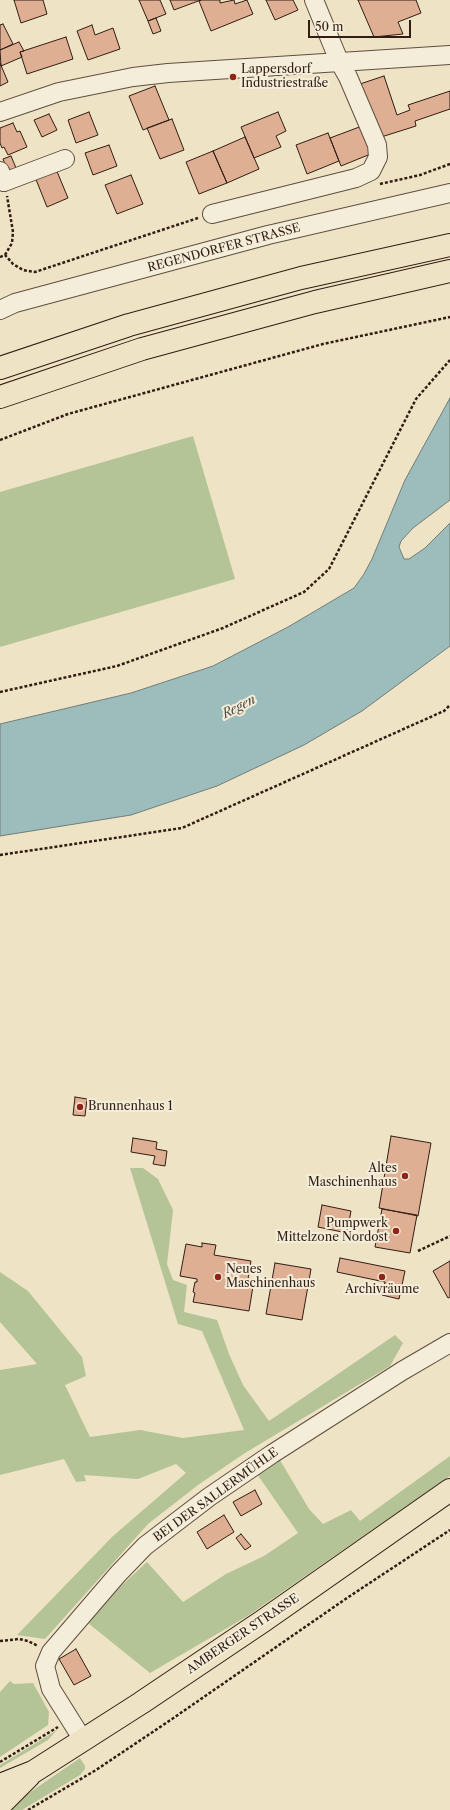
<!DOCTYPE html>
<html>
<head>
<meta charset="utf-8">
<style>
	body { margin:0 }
	#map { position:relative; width:450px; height:1810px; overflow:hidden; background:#eee3c5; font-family:"Libre Caslon Text",serif }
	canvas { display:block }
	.scale { position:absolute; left:308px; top:20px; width:103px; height:18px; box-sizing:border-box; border:2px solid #311d14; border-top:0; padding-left:5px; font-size:12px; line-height:14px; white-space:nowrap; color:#311d14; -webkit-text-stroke:3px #f4edd9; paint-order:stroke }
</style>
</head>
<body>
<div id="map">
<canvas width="450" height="1810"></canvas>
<div class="scale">50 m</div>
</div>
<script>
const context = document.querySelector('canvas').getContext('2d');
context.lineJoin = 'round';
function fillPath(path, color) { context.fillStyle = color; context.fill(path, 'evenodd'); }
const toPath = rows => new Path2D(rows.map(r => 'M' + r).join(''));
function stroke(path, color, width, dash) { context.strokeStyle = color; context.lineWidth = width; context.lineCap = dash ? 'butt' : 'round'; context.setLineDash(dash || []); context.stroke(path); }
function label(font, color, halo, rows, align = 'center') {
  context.font = font + ' "Libre Caslon Text",serif'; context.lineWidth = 4; context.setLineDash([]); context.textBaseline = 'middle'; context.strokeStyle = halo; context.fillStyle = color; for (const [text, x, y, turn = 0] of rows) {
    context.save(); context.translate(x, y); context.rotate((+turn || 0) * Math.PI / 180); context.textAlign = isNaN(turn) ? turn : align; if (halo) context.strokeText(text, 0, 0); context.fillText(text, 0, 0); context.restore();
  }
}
fillPath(toPath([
	[193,436,235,579,0,647,0,492],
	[130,1168,143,1168,158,1179,173,1210,167,1264,173,1280,187,1285,184,1312,217,1320,229,1354,243,1385,269,1421,395,1335,403,1343,390,1366,245,1453,198,1485,148,1524,45,1639,17,1635,113,1536,186,1473,176,1464,138,1479,84,1475,86,1481,76,1482,64,1459,0,1475,0,1370,37,1364,0,1322,0,1272,28,1291,82,1357,86,1376,65,1385,90,1437,140,1430,183,1438,244,1430,202,1331,178,1324],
	[450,1456,450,1476,246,1617,150,1673,88,1623,111,1595,147,1562,183,1602,226,1574,264,1556,298,1533,257,1474,280,1460,309,1509,323,1524,351,1510,360,1521],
	[10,1681,14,1684,33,1683,49,1712,48,1725,0,1757,0,1692],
	[57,1730,48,1740,0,1768,0,1765],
	[80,1758,85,1766,85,1769,80,1775,22,1810,4,1810]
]), '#b5c497');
const water = toPath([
	[450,398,450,500,413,528,401,541,399,547,404,559,409,559,425,548,450,523,450,646,362,711,304,745,217,786,131,815,0,836,0,724,131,693,213,666,288,627,354,588,364,574,372,559,405,480,450,398]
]);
fillPath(water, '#9cbdbc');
stroke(water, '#717d79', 1);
const building = toPath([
	[14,0,43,0,47,14,21,23,14,0],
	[139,0,160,0,166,14,148,21,139,0],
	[170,0,201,0,174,10,170,0],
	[201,0,220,0,220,3,234,0,235,4,247,0,253,14,211,31,199,1,201,0],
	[266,0,293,0,298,10,275,20,266,0],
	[358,0,416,0,421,13,398,22,403,34,374,37,358,0],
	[156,18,161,31,153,34,148,21,156,18],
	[3,24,13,44,0,50,0,25,3,24],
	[92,25,95,35,113,28,120,49,88,60,77,31,92,25],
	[66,37,73,59,27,74,20,52,66,37],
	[19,42,24,51,20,52,22,57,1,66,0,50,19,42],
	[0,63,8,82,0,86,0,63],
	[384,76,397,115,410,110,408,105,450,91,450,109,415,121,416,126,378,138,360,84,384,76],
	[155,86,169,120,143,130,129,96,155,86],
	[89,112,98,135,76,143,68,120,89,112],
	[278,112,286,131,276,136,281,147,254,158,241,127,278,112],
	[49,114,57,130,42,137,34,120,49,114],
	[172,119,184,150,160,159,147,128,172,119],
	[13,123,17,132,20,131,27,147,8,155,4,147,2,148,0,143,0,128,13,123],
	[362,126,373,153,341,166,330,138,362,126],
	[328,133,339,161,307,174,296,145,328,133],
	[245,137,259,169,227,183,213,151,245,137],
	[109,145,117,166,93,175,85,153,109,145],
	[213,151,227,183,199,194,186,162,213,151],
	[11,156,16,168,8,172,3,159,11,156],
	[56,169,68,198,47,207,35,177,56,169],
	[131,175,143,204,117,214,105,185,131,175],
	[75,1097,87,1099,85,1116,73,1115,75,1097],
	[391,1136,431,1143,418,1216,379,1208,391,1136],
	[133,1138,157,1142,156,1149,167,1151,165,1166,153,1164,155,1156,131,1152,133,1138],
	[322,1205,351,1211,347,1233,318,1227,322,1205],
	[382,1209,417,1215,410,1253,375,1247,382,1209],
	[202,1243,216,1245,214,1255,251,1261,248,1279,254,1280,249,1311,193,1302,195,1293,193,1292,195,1282,197,1282,197,1279,180,1276,186,1244,202,1247,202,1243],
	[340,1258,405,1271,399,1299,382,1295,385,1282,337,1272,340,1258],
	[450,1261,450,1297,448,1298,433,1271,450,1261],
	[275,1263,311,1269,302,1320,266,1314,275,1263],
	[255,1490,262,1504,241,1516,233,1502,255,1490],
	[224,1515,234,1532,207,1549,197,1532,224,1515],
	[241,1534,251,1546,245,1550,236,1538,241,1534],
	[76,1649,91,1676,74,1685,59,1659,76,1649]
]);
fillPath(building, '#deaf92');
stroke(building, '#311d14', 1);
const minor = toPath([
	[0,112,59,92,133,77,168,73,450,55],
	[0,171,4,182,65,159],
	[212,214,356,178,371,171,378,157,377,145,348,77,339,61,314,0],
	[0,310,15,303,268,235,450,193],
	[83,1740,51,1689,45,1666,51,1652,118,1574,145,1546,209,1497,272,1454,402,1371,450,1343]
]);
const major = toPath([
	[0,1785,33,1772,141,1703,263,1621,450,1490],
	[0,1805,29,1776]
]);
const highway = toPath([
	[0,368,129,325,301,278,450,245],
	[0,397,142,349,315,302,450,271],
	[0,1785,1,1785]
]);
stroke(minor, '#604e40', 20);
stroke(major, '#311d14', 24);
stroke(highway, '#311d14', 24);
stroke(toPath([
	[380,184,420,175,450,164],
	[5,255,12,243,13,232,7,196],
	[0,257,5,255,13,264,23,270,35,272,198,218],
	[0,440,68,414,323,344,450,317],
	[0,692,117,666,223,628,304,592,329,569,416,399,450,360],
	[0,855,182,828,444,711,450,705],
	[418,1251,450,1236],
	[0,1641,19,1639,28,1641,38,1646],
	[0,1762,58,1727],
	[28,1810,96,1770,172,1719,347,1598,450,1530]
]), '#311d14', 2.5, [3, 2]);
stroke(minor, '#f4edd9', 18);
stroke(major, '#eee3c5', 22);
stroke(highway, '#eee3c5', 22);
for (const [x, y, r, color] of [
	[233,77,4,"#8f2418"],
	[80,1107,4,"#8f2418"],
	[405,1176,4,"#8f2418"],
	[396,1231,4,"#8f2418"],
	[218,1277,4,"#8f2418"],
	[382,1277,4,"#8f2418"]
]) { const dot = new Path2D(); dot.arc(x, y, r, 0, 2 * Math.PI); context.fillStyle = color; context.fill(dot); stroke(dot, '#f4edd9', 1.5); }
label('12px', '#311d14', '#f4edd9', [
	["Lappersdorf",241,70],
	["Industriestraße",241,84],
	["Brunnenhaus 1",88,1107],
	["Altes",397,1169,"right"],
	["Maschinenhaus",397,1183,"right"],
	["Pumpwerk",388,1224,"right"],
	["Mittelzone Nordost",388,1238,"right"],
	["Neues",226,1270],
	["Maschinenhaus",226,1284],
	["Archivräume",382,1290,"center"]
], 'left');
label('12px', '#311d14', '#f4edd9', [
	["REGENDORFER STRASSE",224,248,-15],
	["BEI DER SALLERMÜHLE",216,1495,-36],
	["AMBERGER STRASSE",243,1634,-34]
]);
label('italic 13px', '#514d46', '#f4edd9', [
	["Regen",239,707,-27]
]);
</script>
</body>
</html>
